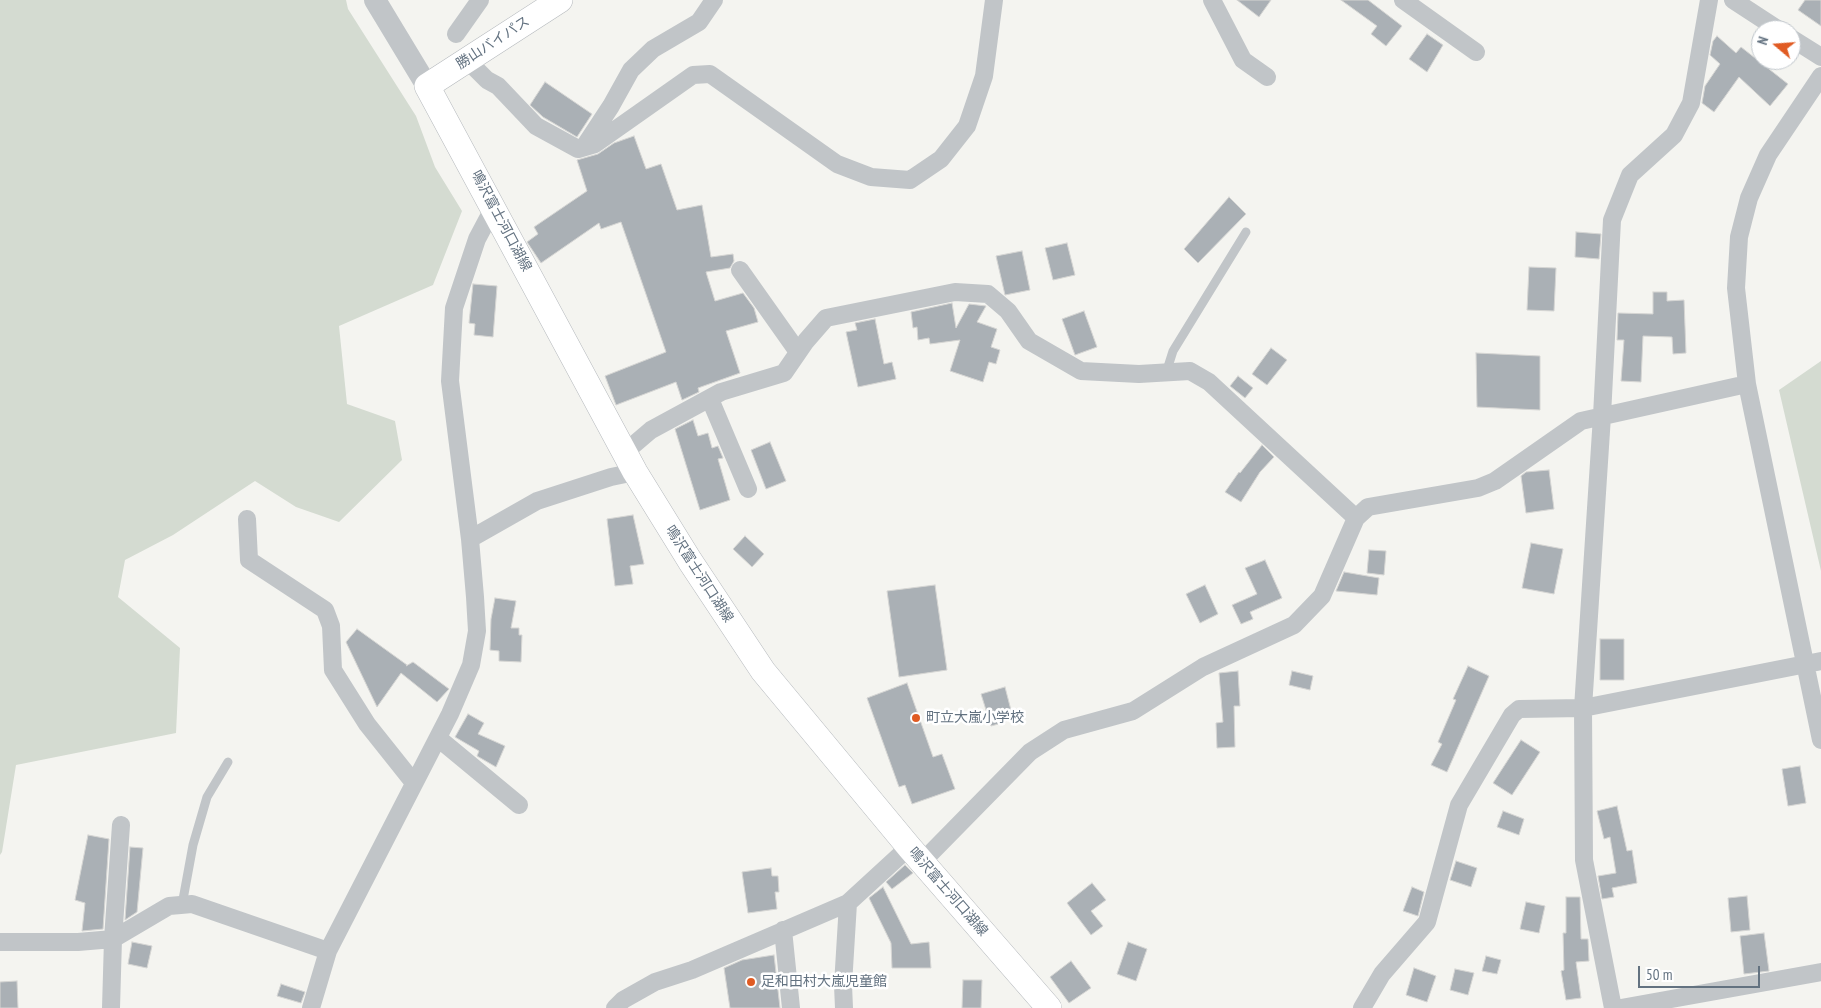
<!DOCTYPE html>
<html>
<head>
<meta charset="utf-8">
<style>
	body { margin:0 }
	#map { position:relative; width:1821px; height:1008px; overflow:hidden; background:#f4f4f0; font-family:"PT Sans Narrow",sans-serif }
	canvas { display:block }
	.north { position:absolute; left:1751px; top:20px; width:50px; height:50px; box-sizing:border-box; background:#fff; border:1px solid #c1c7cc; border-radius:50%; rotate:288deg; font-size:14px; font-weight:700; line-height:20px; text-align:center; color:#637280 }
	.north::after { content:''; display:block; margin:auto; width:18px; height:22px; background:#e05b23; clip-path:polygon(50% 0,100% 100%,50% 72%,0 100%) }
	.scale { position:absolute; left:1638px; top:966px; width:122px; height:22px; box-sizing:border-box; border:2px solid #637280; border-top:0; padding-left:6px; font-size:15px; line-height:18px; white-space:nowrap; color:#637280; -webkit-text-stroke:4px #fff; paint-order:stroke }
</style>
</head>
<body>
<div id="map">
<canvas width="1821" height="1008"></canvas>
<div class="north">N</div>
<div class="scale">50 m</div>
</div>
<script>
const context = document.querySelector('canvas').getContext('2d');
context.lineJoin = 'round';
function fillPath(path, color) { context.fillStyle = color; context.fill(path, 'evenodd'); }
const toPath = rows => new Path2D(rows.map(r => 'M' + r).join(''));
function stroke(path, color, width, dash) { context.strokeStyle = color; context.lineWidth = width; context.lineCap = dash ? 'butt' : 'round'; context.setLineDash(dash || []); context.stroke(path); }
function label(font, color, halo, rows, align = 'center') {
  context.font = font + ' "PT Sans Narrow","Noto Sans JP",sans-serif'; context.lineWidth = 5; context.setLineDash([]); context.textBaseline = 'middle'; context.strokeStyle = halo; context.fillStyle = color; for (const [text, x, y, turn = 0] of rows) {
    context.save(); context.translate(x, y); context.rotate((+turn || 0) * Math.PI / 180); context.textAlign = isNaN(turn) ? turn : align; if (halo) context.strokeText(text, 0, 0); context.fillText(text, 0, 0); context.restore();
  }
}
fillPath(toPath([
	[0,0,346,0,348,9,416,116,435,167,462,211,433,285,339,326,347,404,395,421,402,460,339,522,296,507,255,481,173,535,125,560,118,597,180,648,176,733,16,765,2,852,0,855],
	[1821,361,1821,571,1779,390]
]), '#d4dbd1');
const building = toPath([
	[1237,0,1271,0,1259,17,1237,0],
	[1341,0,1368,0,1402,26,1386,46,1371,34,1377,26,1341,0],
	[1805,0,1821,0,1821,26,1798,10,1805,0],
	[1427,34,1443,45,1427,72,1409,59,1427,34],
	[1717,36,1736,53,1741,47,1788,84,1770,106,1739,77,1714,112,1702,103,1705,86,1720,64,1710,55,1713,41,1717,36],
	[545,82,592,114,577,137,543,117,530,105,545,82],
	[634,136,646,169,661,164,677,210,702,205,711,257,733,254,734,261,730,268,706,272,715,301,743,293,754,308,758,322,726,331,740,373,698,388,699,392,682,400,676,382,616,405,605,376,666,352,621,222,601,229,599,223,541,263,527,242,538,234,534,227,587,191,577,160,598,154,614,143,634,136],
	[1229,197,1246,214,1198,263,1184,249,1229,197],
	[1576,232,1601,234,1599,259,1575,257,1576,232],
	[1067,243,1075,275,1053,280,1045,248,1067,243],
	[1022,251,1030,290,1005,295,996,256,1022,251],
	[1529,267,1556,268,1554,311,1527,310,1529,267],
	[473,284,497,286,493,337,474,335,475,324,469,323,473,284],
	[1653,292,1667,292,1667,301,1684,300,1686,353,1673,354,1672,337,1643,336,1641,382,1621,381,1624,340,1617,340,1618,313,1653,314,1653,292],
	[952,303,956,328,969,304,986,306,977,322,997,329,991,347,1000,350,996,364,989,362,983,382,950,371,960,340,930,344,929,338,918,340,917,327,913,328,911,312,952,303],
	[1084,311,1097,347,1075,355,1062,319,1084,311],
	[875,319,884,364,892,362,896,379,858,387,846,332,857,330,855,323,875,319],
	[1271,348,1287,360,1267,385,1252,374,1271,348],
	[1476,353,1540,356,1540,410,1477,407,1476,353],
	[1238,376,1253,388,1245,398,1230,386,1238,376],
	[693,420,698,436,708,433,712,448,718,446,723,458,718,459,730,500,700,510,675,429,693,420],
	[770,442,786,481,766,489,751,450,770,442],
	[1262,445,1274,457,1260,472,1241,502,1225,492,1239,472,1240,473,1262,445],
	[1549,470,1554,509,1526,513,1521,476,1526,472,1549,470],
	[633,515,644,564,630,566,633,584,615,586,607,519,633,515],
	[745,536,764,554,752,567,733,549,745,536],
	[1531,543,1563,549,1554,594,1522,588,1531,543],
	[1369,550,1386,551,1384,575,1367,573,1369,550],
	[1265,560,1282,598,1250,612,1253,619,1241,624,1232,605,1257,594,1245,568,1265,560],
	[1344,572,1379,578,1377,595,1336,591,1344,572],
	[935,585,947,670,899,677,887,591,935,585],
	[1205,585,1218,614,1200,623,1186,594,1205,585],
	[495,598,516,601,511,628,519,628,519,635,522,635,521,662,499,661,499,651,490,650,491,619,495,598],
	[357,629,407,665,406,666,413,662,449,689,437,702,401,673,377,707,346,642,357,629],
	[1600,639,1624,639,1624,680,1600,680,1600,639],
	[1468,666,1489,676,1447,772,1431,765,1442,744,1438,742,1456,700,1453,699,1468,666],
	[1238,671,1240,706,1234,706,1235,747,1217,748,1216,723,1223,722,1219,673,1238,671],
	[1292,671,1313,676,1310,690,1289,685,1292,671],
	[907,683,933,757,942,754,955,789,912,804,905,785,899,787,867,698,907,683],
	[1005,687,1012,714,1004,716,1006,722,991,726,981,694,1005,687],
	[468,714,484,723,478,734,505,746,496,767,477,756,479,751,455,737,468,714],
	[1521,740,1540,752,1512,795,1493,783,1521,740],
	[1800,766,1806,803,1788,806,1782,769,1800,766],
	[1617,806,1627,851,1632,850,1637,883,1612,888,1614,897,1602,899,1598,876,1616,873,1610,837,1604,839,1597,811,1617,806],
	[1503,811,1524,819,1519,835,1497,827,1503,811],
	[88,835,109,839,103,929,82,931,85,903,75,900,88,835],
	[130,847,143,848,137,912,125,920,130,847],
	[1456,861,1477,868,1471,887,1450,880,1456,861],
	[905,865,913,873,892,889,886,882,905,865],
	[771,868,772,876,778,876,779,892,775,892,777,909,748,913,742,872,771,868],
	[1092,883,1106,900,1091,911,1103,926,1091,935,1067,903,1092,883],
	[883,887,911,944,929,942,931,968,892,968,891,943,869,898,883,887],
	[1412,887,1424,892,1418,916,1403,911,1412,887],
	[1747,896,1750,930,1731,932,1728,898,1747,896],
	[1566,897,1580,897,1581,939,1588,939,1589,961,1576,962,1581,998,1566,1000,1561,971,1564,970,1563,933,1566,933,1566,897],
	[1526,902,1545,906,1539,933,1520,929,1526,902],
	[1764,933,1769,971,1744,974,1740,936,1764,933],
	[132,942,152,946,147,968,128,964,132,942],
	[1128,942,1147,949,1136,981,1117,974,1128,942],
	[774,955,780,1008,730,1008,724,968,742,960,774,955],
	[1486,956,1501,960,1497,974,1482,971,1486,956],
	[1071,961,1091,988,1069,1003,1050,977,1071,961],
	[1414,968,1436,976,1427,1002,1406,995,1414,968],
	[1455,969,1474,973,1468,995,1450,990,1455,969],
	[963,980,982,980,981,1008,962,1008,963,980],
	[17,981,18,1008,0,1008,0,982,17,981],
	[281,984,305,992,301,1003,277,996,281,984]
]);
fillPath(building, '#aab0b5');
stroke(building, '#d5d5d3', 1);
const secondary = toPath([
	[560,0,427,86,635,472,690,561,763,671,909,847,1049,1008]
]);
stroke(secondary, '#b4b8bc', 26);
stroke(toPath([
	[1166,373,1173,351,1246,232],
	[182,905,193,845,207,797,228,762]
]), '#c1c5c8', 9);
stroke(toPath([
	[1212,0,1243,60,1267,77],
	[1403,0,1476,52],
	[1733,0,1779,30],
	[456,34,480,0],
	[1791,38,1821,57],
	[467,60,487,80,498,86,536,126,578,149,595,144,693,75,710,74,837,164,871,177,910,180,941,159,967,126,984,76,994,0],
	[584,147,611,106,631,70,653,49,699,22,714,0],
	[740,270,798,352],
	[1747,384,1736,288,1739,237,1749,198,1768,155,1821,76],
	[710,399,748,489],
	[624,453,651,430,721,392,784,373,806,341,826,318,955,292,988,294,1008,311,1029,341,1081,371,1139,374,1190,371,1209,382,1356,518],
	[247,519,249,560,325,610,331,626,333,670,367,724,414,783],
	[470,539,537,501,611,477,635,472],
	[438,738,519,805],
	[923,861,1030,752,1064,730,1133,711,1203,667,1294,625,1322,596,1356,518,1368,507,1478,488,1495,481,1581,421,1747,384,1821,740],
	[783,930,791,1008],
	[0,942,78,942,113,939,121,825],
	[111,1008,113,939,169,906,192,904,328,951],
	[311,1008,328,951,450,714,471,665,477,631,475,597,470,539,450,381,454,308,477,239,494,207],
	[615,1008,623,1000,655,982,692,970,848,903],
	[844,1008,843,985,848,903,909,847],
	[1362,1008,1382,974,1427,922,1459,805,1512,715,1519,709,1583,708,1821,661],
	[1613,1008,1584,860,1583,708,1602,416,1612,220,1630,175,1674,135,1691,103,1709,0],
	[1621,1008,1821,972]
]), '#c1c5c8', 18);
stroke(toPath([
	[375,0,427,86]
]), '#c1c5c8', 22);
stroke(secondary, '#fff', 25);
for (const [x, y, r, color] of [
	[916,718,5,"#e05b23"],
	[751,982,5,"#e05b23"]
]) { const dot = new Path2D(); dot.arc(x, y, r, 0, 2 * Math.PI); context.fillStyle = color; context.fill(dot); stroke(dot, '#fff', 2); }
label('14px', '#637280', '#fff', [
	["勝山バイパス",493,43,-33],
	["鳴沢富士河口湖線",501,221,62],
	["鳴沢富士河口湖線",699,574,57],
	["鳴沢富士河口湖線",948,892,49]
]);
label('14px', '#637280', '#fff', [
	["町立大嵐小学校",926,718],
	["足和田村大嵐児童館",761,982]
], 'left');
</script>
</body>
</html>
